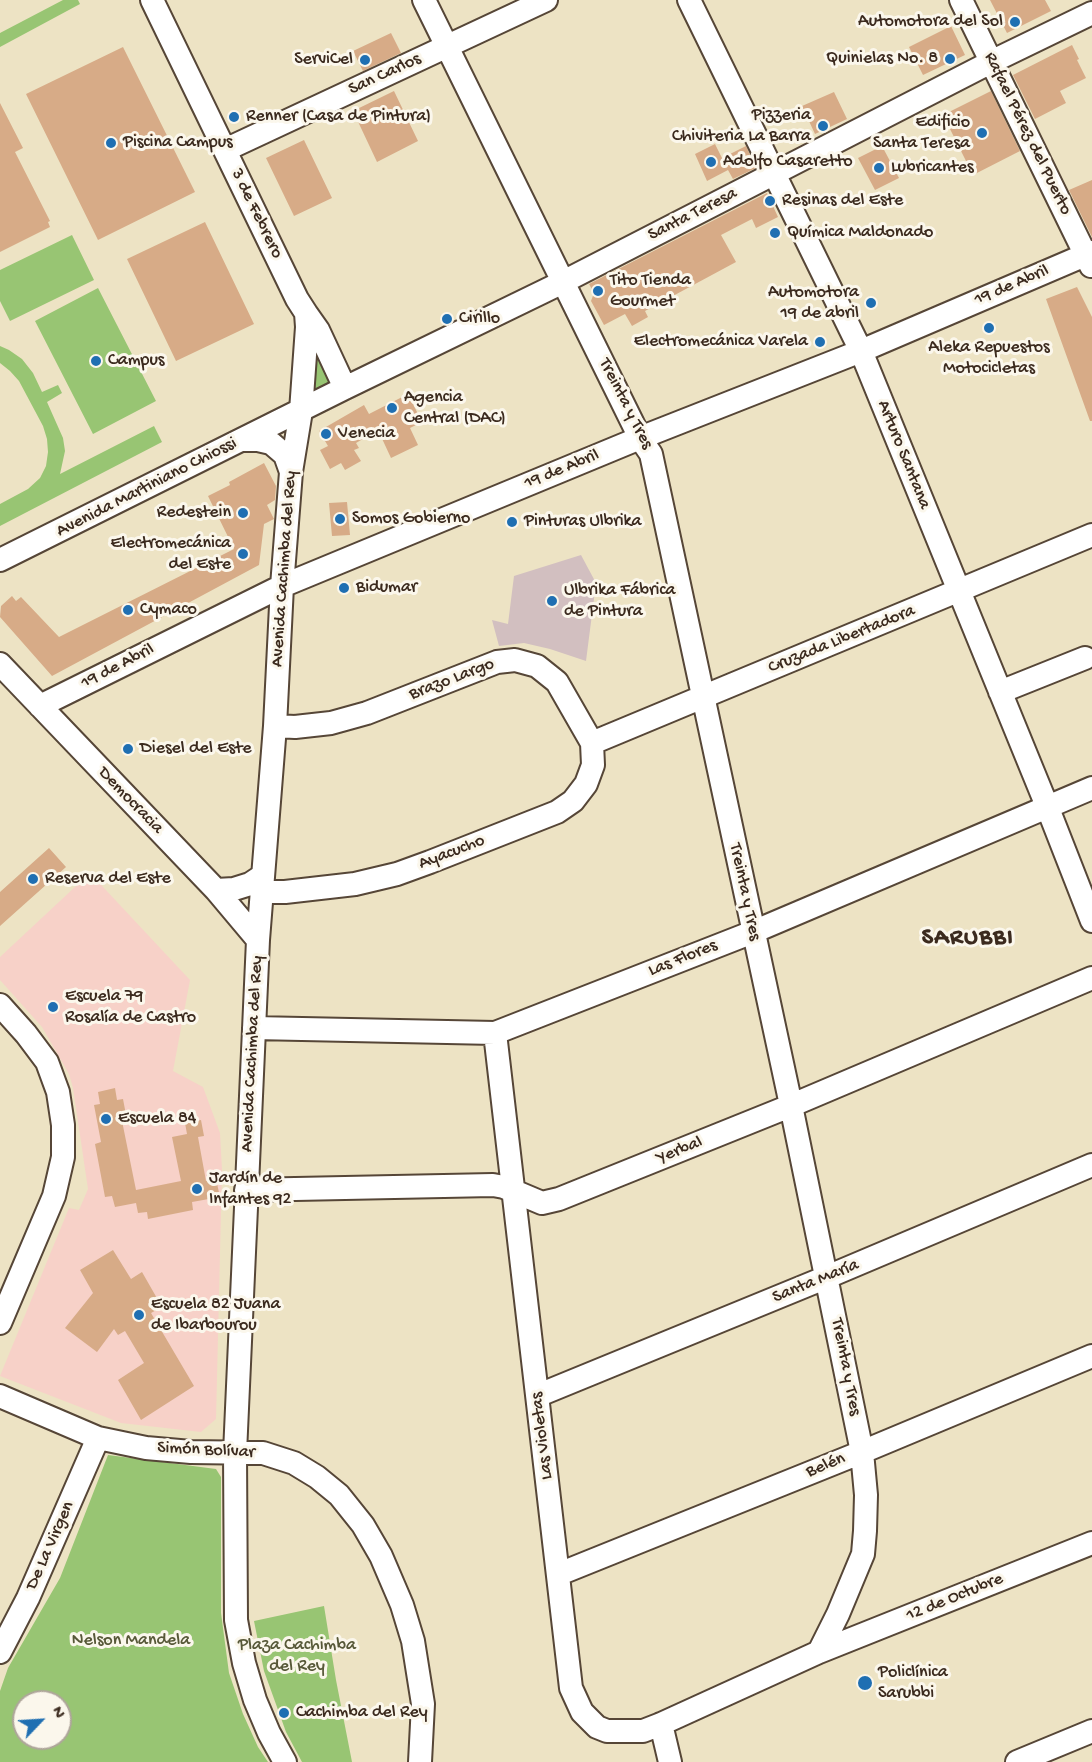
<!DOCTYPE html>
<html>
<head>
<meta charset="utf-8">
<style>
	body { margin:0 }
	#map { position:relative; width:1092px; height:1762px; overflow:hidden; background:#ede3c4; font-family:"Gochi Hand",sans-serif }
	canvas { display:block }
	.north { position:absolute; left:12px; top:1690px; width:60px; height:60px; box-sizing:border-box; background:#fbf7ec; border:2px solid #aea59a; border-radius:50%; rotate:65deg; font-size:16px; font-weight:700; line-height:24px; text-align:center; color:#3b2a1e }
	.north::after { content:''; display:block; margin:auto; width:21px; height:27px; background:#1f6fb2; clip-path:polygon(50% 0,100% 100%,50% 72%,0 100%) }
</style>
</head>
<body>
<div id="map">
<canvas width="1092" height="1762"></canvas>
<div class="north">N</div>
</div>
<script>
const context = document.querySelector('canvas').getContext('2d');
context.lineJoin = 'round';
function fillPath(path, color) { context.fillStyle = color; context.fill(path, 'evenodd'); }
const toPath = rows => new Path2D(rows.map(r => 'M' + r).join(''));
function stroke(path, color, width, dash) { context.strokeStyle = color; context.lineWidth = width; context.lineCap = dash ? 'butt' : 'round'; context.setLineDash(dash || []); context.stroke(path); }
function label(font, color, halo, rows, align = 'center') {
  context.font = font + ' "Gochi Hand",sans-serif'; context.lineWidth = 6; context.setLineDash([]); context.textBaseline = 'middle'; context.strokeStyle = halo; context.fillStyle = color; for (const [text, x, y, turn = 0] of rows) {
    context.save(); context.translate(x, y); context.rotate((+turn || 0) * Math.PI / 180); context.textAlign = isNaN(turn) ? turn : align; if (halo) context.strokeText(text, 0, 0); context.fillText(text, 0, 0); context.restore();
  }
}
fillPath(toPath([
	[90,873,190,980,173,1071,203,1087,220,1133,222,1170,216,1419,201,1432,121,1423,0,1376,69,1208,79,1210,88,1189,73,1088,69,1074,42,1027,0,980,0,957]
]), '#f7d1c8');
fillPath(toPath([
	[581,555,596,583,586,661,550,649,524,643,499,646,492,620,508,624,514,576]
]), '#d2bfc0');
fillPath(toPath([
	[63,0,78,0,80,4,0,47,0,33],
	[72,235,94,280,10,321,0,301,0,270],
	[98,288,156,401,93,434,35,321],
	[310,331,336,383,306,397],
	[0,346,9,350,22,359,33,373,42,392,58,385,62,393,47,402,63,438,65,451,60,474,154,426,162,442,0,526,0,504,28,489,40,478,46,466,48,452,47,439,43,426,19,381,10,371,0,363],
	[108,1455,216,1469,221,1477,221,1613,229,1673,243,1714,258,1747,268,1762,0,1762,0,1691,8,1668,60,1578],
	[24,1702,60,1702,60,1738,24,1738],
	[324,1606,336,1680,352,1762,302,1762,286,1732,264,1671,254,1621]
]), '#98c573');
fillPath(toPath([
	[990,0,1045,0,1051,11,1007,33],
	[951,26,965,55,923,75,909,47],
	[391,33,401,53,363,71,353,51],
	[1072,45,1079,59,1077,60,1086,78,1060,91,1066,103,1035,119,1013,75],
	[123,47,195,192,98,240,26,94],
	[394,91,418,141,377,162,353,111],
	[991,91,1020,151,973,175,943,115],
	[834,92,847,119,815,134,802,106],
	[0,103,23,148,15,152,50,221,48,222,50,227,0,252],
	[304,140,332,198,294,216,266,158],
	[715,144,722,158,746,146,756,168,733,179,728,170,707,181,695,154],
	[882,146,899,178,875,190,858,158],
	[1092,180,1092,237,1069,190],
	[767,193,778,217,756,228,752,219,721,235,736,262,645,311,648,317,632,326,625,314,604,325,591,301,594,293,589,284],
	[205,222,254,324,176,361,127,259],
	[1077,287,1092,317,1092,421,1090,421,1046,299],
	[408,394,422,422,410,428,418,445,391,458,378,430,356,443,359,448,354,450,361,461,345,470,341,463,330,469,320,450,328,446,319,431,364,405,369,414],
	[264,463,276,486,275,500,267,505,274,519,264,524,259,565,52,676,0,617,1,606,12,596,16,601,21,597,59,637,234,549,208,496,230,485,229,482],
	[347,502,350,535,332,536,329,503],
	[49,848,66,867,0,926,0,892],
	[115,1088,117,1100,123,1099,127,1120,122,1121,136,1190,181,1181,172,1137,187,1134,185,1123,201,1120,204,1136,198,1137,206,1181,216,1179,220,1197,192,1202,193,1210,148,1219,147,1212,138,1213,136,1203,115,1207,112,1196,105,1197,95,1144,101,1142,94,1105,100,1104,98,1092],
	[113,1250,131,1279,142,1272,162,1307,151,1313,194,1386,141,1420,118,1380,144,1363,125,1331,118,1335,114,1329,97,1352,65,1328,93,1293,80,1270]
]), '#d7ab87');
const minor = toPath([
	[152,0,297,299,306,313,307,327,301,411,291,472,282,586,275,726,258,940,235,1453,236,1620,244,1663,255,1700,269,1733,285,1762],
	[424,0,640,438,651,454,788,1091,862,1452,866,1495,865,1531,863,1554,838,1614,819,1652,661,1724,643,1731,607,1731,597,1727,582,1712,571,1688,495,1033],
	[689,0,861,351,1047,806,1092,921],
	[961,0,1091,266],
	[225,150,546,0],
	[306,313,318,330,345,388],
	[243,440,258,440,271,443,285,455,291,472],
	[0,560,345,388,563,282,993,61,1092,13],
	[0,664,216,890,258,940],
	[1000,692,1085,658],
	[40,706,282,586,640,438,861,351,1092,252],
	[592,743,1092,535],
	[216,890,234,889,250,884,262,876],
	[261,892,285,892,355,884,397,874,430,862,557,812,573,801,586,784,593,765,592,743,557,682,537,666,515,660,497,662,367,713,331,723,295,727,275,726],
	[0,1005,26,1034,47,1062,58,1092,63,1125,63,1157,54,1196,0,1323],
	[254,1028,495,1033,753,932,1092,788],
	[246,1190,493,1185,504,1187,542,1203,559,1199,790,1106,1092,978],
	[539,1395,827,1277,1092,1165],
	[0,1396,98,1438,146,1448,191,1452,263,1453,294,1463,317,1477,339,1495,363,1525,381,1556,402,1605,413,1641,423,1704,420,1762],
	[559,1574,862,1452,1092,1356],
	[0,1652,28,1598,98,1438],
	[819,1652,1092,1543],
	[661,1724,670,1762],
	[1017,1762,1092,1731]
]);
stroke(minor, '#564637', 26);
stroke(minor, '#fff', 22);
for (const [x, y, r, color] of [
	[1015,22,6,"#1f6fb2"],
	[950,59,6,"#1f6fb2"],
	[365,60,6,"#1f6fb2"],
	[234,117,6,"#1f6fb2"],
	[823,126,6,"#1f6fb2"],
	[982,133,6,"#1f6fb2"],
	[111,143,6,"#1f6fb2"],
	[711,162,6,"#1f6fb2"],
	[879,168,6,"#1f6fb2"],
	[770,201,6,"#1f6fb2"],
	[775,233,6,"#1f6fb2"],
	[598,291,6,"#1f6fb2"],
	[871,303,6,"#1f6fb2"],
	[447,319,6,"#1f6fb2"],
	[989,328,6,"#1f6fb2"],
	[820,342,6,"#1f6fb2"],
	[96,361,6,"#1f6fb2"],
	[392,408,6,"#1f6fb2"],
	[326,434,6,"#1f6fb2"],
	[243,513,6,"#1f6fb2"],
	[340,519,6,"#1f6fb2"],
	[512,522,6,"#1f6fb2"],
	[243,554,6,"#1f6fb2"],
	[344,588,6,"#1f6fb2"],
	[552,601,6,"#1f6fb2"],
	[128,610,6,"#1f6fb2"],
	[128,749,6,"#1f6fb2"],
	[33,879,6,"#1f6fb2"],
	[53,1007,6,"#1f6fb2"],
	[106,1119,6,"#1f6fb2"],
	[197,1189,6,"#1f6fb2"],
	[139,1315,6,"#1f6fb2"],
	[865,1683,8,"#1f6fb2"],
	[284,1713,6,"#1f6fb2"]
]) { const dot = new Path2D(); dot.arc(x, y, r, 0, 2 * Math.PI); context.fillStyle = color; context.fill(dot); stroke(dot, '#fbf7ec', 2); }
label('18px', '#3b2a1e', '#fbf7ec', [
	["Automotora del Sol",1003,22,"right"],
	["Quinielas No. 8",938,59,"right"],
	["ServiCel",353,60,"right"],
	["Pizzeria",811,116,"right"],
	["Chiviteria La Barra",811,137,"right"],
	["Renner (Casa de Pintura)",246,117],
	["Edificio",970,123,"right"],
	["Santa Teresa",970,144,"right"],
	["Piscina Campus",123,143],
	["Adolfo Casaretto",723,162],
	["Lubricantes",891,168],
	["Resinas del Este",782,201],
	["Química Maldonado",787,233],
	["Tito Tienda",610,281],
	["Gourmet",610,302],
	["Automotora",859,293,"right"],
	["19 de abril",859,314,"right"],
	["Cirillo",459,319],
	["Electromecánica Varela",808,342,"right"],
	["Aleka Repuestos",989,348,"center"],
	["Motocicletas",989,369,"center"],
	["Campus",108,361],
	["Agencia",404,398],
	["Central (DAC)",404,419],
	["Venecia",338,434],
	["Redestein",231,513,"right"],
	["Somos Gobierno",352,519],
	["Pinturas Ulbrika",524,522],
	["Electromecánica",231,544,"right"],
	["del Este",231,565,"right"],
	["Bidumar",356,588],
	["Ulbrika Fábrica",564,591],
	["de Pintura",564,612],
	["Cymaco",140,610],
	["Diesel del Este",140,749],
	["Reserva del Este",45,879],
	["Escuela 79",65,997],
	["Rosalía de Castro",65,1018],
	["Escuela 84",118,1119],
	["Jardín de",209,1179],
	["Infantes 92",209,1200],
	["Escuela 82 Juana",151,1305],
	["de Ibarbourou",151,1326],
	["Policlínica",878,1673],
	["Sarubbi",878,1694],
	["Cachimba del Rey",296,1713]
], 'left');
label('18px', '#3b2a1e', '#fbf7ec', [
	["San Carlos",385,75,-25],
	["Rafael Pérez del Puerto",1027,134,64],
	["3 de Febrero",256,214,64],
	["Santa Teresa",693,215,-27],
	["19 de Abril",1012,286,-23],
	["Treinta y Tres",625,404,63],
	["Arturo Santana",903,455,68],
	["19 de Abril",562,470,-22],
	["Avenida Martiniano Chiossi",147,488,-27],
	["Avenida Cachimba del Rey",285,569,-86],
	["Cruzada Libertadora",842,640,-22],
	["19 de Abril",118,667,-27],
	["Brazo Largo",452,680,-21],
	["Democracia",130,801,46],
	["Ayacucho",452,853,-21],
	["Treinta y Tres",744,892,78],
	["Las Flores",683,959,-22],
	["Avenida Cachimba del Rey",253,1054,-87],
	["Yerbal",680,1151,-22],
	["Santa María",816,1282,-22],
	["Treinta y Tres",845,1367,79],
	["Las Violetas",543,1436,-97],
	["Simón Bolívar",206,1451,3],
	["Belén",826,1466,-22],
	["De La Virgen",51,1546,-66],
	["12 de Octubre",955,1598,-22]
]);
label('18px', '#575838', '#fbf7ec', [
	["Nelson Mandela",131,1641],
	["Plaza Cachimba",297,1646],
	["del Rey",297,1667]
]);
context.letterSpacing = '1.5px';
label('bold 24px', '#3b2a1e', '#fbf7ec', [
	["SARUBBI",968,939]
]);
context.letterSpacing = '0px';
</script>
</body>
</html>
